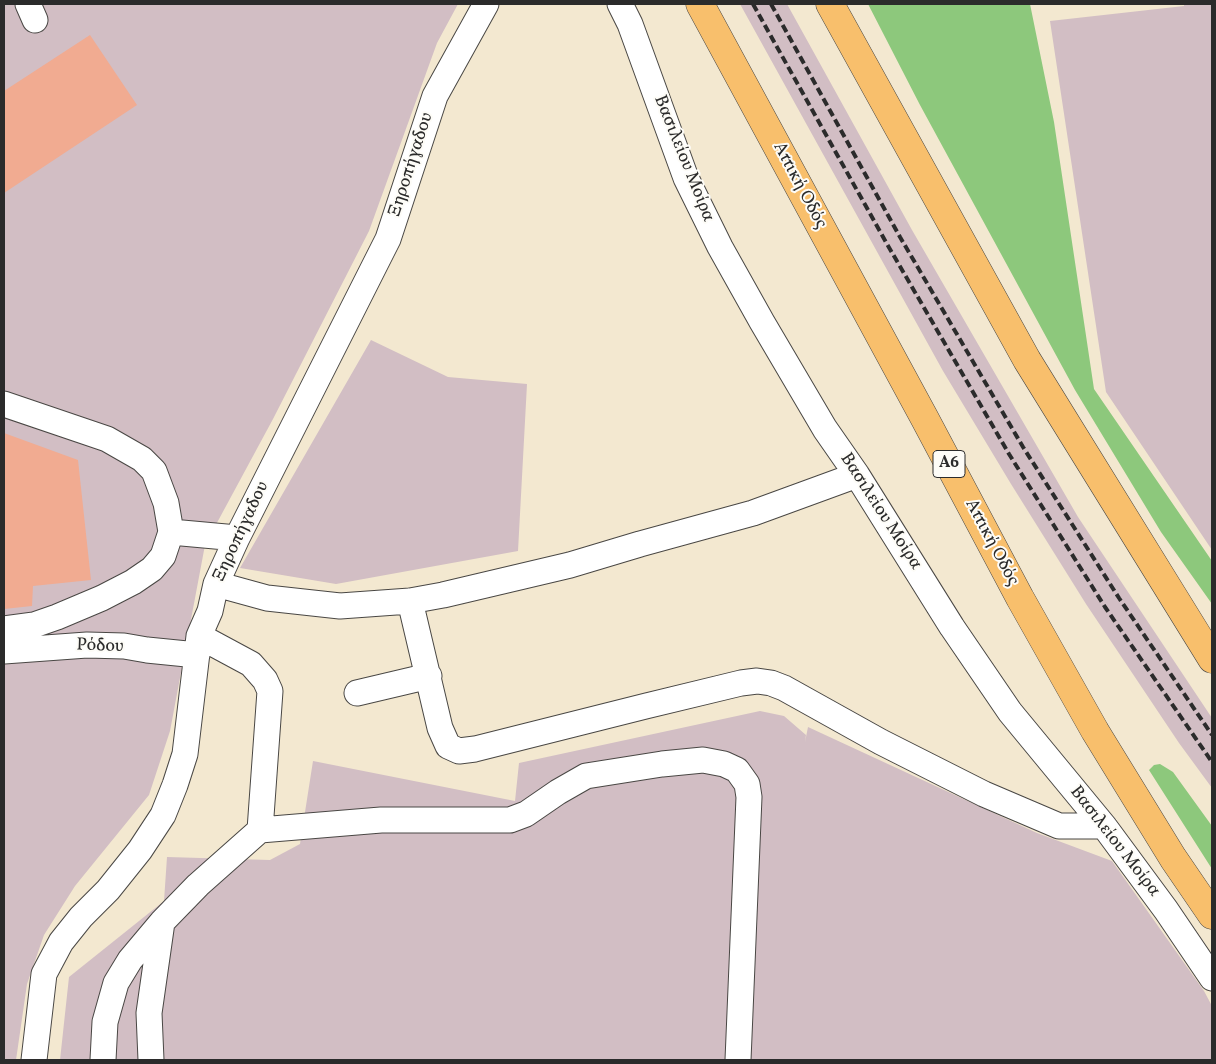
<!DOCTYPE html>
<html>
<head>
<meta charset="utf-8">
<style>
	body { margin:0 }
	#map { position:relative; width:1216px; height:1064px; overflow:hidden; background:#f3e8d0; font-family:Vollkorn,serif }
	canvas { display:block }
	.frame { position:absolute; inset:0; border:5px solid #2b2b2b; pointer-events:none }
</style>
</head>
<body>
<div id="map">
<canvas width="1216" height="1064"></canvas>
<div class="frame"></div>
</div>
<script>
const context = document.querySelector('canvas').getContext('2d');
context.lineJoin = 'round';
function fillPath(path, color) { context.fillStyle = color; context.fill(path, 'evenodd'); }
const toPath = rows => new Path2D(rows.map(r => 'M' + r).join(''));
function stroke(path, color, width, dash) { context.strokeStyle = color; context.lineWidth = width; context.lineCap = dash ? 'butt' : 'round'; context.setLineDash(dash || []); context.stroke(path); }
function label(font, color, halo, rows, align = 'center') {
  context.font = font + ' Vollkorn,serif'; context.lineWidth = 4; context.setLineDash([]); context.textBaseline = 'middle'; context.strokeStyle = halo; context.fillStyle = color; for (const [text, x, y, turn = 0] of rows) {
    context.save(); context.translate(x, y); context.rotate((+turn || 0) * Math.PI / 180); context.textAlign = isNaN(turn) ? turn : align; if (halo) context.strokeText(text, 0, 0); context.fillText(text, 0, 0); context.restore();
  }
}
fillPath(toPath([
	[4,4,458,4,437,43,369,231,273,419,205,545,170,731,149,795,75,886,44,935,27,984,16,1060,4,1060],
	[740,4,787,4,912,230,1078,517,1212,718,1212,788,1179,743,1086,604,1011,484,943,371],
	[1184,4,1212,4,1212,550,1106,392,1050,21,1184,6],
	[371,340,448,377,527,384,518,551,336,584,240,568],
	[760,711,784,716,806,735,805,742,808,727,1037,833,1112,861,1204,991,1212,1006,1212,1060,60,1060,69,977,164,901,167,857,270,860,300,844,313,761,515,801,519,763]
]), '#d2bec4');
fillPath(toPath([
	[868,4,1030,4,1054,122,1094,389,1212,561,1212,604,1161,532,1075,390,920,105],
	[1160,764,1173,772,1212,826,1212,869,1149,770,1154,765]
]), '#8dc87c');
fillPath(toPath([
	[90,35,137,105,4,193,4,91],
	[4,433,78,460,91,580,33,586,32,606,4,609]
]), '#f1ab91');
const minor = toPath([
	[28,4,35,20],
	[620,4,630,24,686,178,720,247,762,322,825,429,857,475,952,627,1010,712,1104,826,1166,910,1212,978],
	[4,404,107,439,142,459,154,471,166,503,171,532,163,556,152,569,133,582,102,598,57,617,34,625,4,629],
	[171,532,237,538],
	[216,584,267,598,340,606,410,601,443,595,570,565,640,544,753,513,857,475],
	[410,601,440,728,448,746,459,751,475,749,646,706,741,683,757,681,771,683,784,688,881,742,984,794,1059,826,1104,826],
	[199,636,251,664,265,680,270,691,260,830],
	[4,651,87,645,124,646,147,650,197,655],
	[357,693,429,676],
	[34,1060,44,974,61,942,81,917,108,890,140,850,163,815,175,785,185,754,199,636,210,611,216,584,237,538,388,239,435,96,486,4],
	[103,1060,105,1022,116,983,130,960,162,922,198,885,260,830,381,820,510,820,526,814,558,792,586,776,662,764,703,760,724,764,737,770,747,784,749,797,738,1060],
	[151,1060,149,1013,162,922]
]);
const highway = toPath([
	[700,4,925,419,1020,598,1095,731,1173,858,1212,915],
	[830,4,1027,360,1212,659]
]);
stroke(minor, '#494744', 27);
stroke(highway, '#494744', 29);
stroke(minor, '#fff', 25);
stroke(highway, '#f8bf6c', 28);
stroke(toPath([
	[753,4,887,244,1009,454,1105,607,1212,762],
	[771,4,900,237,1023,447,1119,598,1212,735]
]), '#2b2b2b', 4, [8, 4]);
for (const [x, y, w] of [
	[949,464,32]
]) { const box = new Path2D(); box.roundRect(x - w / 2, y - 13.5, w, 27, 4); context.fillStyle = '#fdfcf7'; context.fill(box); stroke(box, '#2b2b2b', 1); }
label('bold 16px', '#2b2b2b', null, [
	["Α6",949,464]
]);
label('18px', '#2b2b2b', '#fdfcf7', [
	["Βασιλείου Μοίρα",683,159,68],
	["Ξηροπήγαδου",412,165,-72],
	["Αττική Οδός",799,186,62],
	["Βασιλείου Μοίρα",880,512,57],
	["Ξηροπήγαδου",242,532,-65],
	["Αττική Οδός",991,543,62],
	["Ρόδου",100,647,2],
	["Βασιλείου Μοίρα",1114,842,52]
]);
</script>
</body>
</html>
